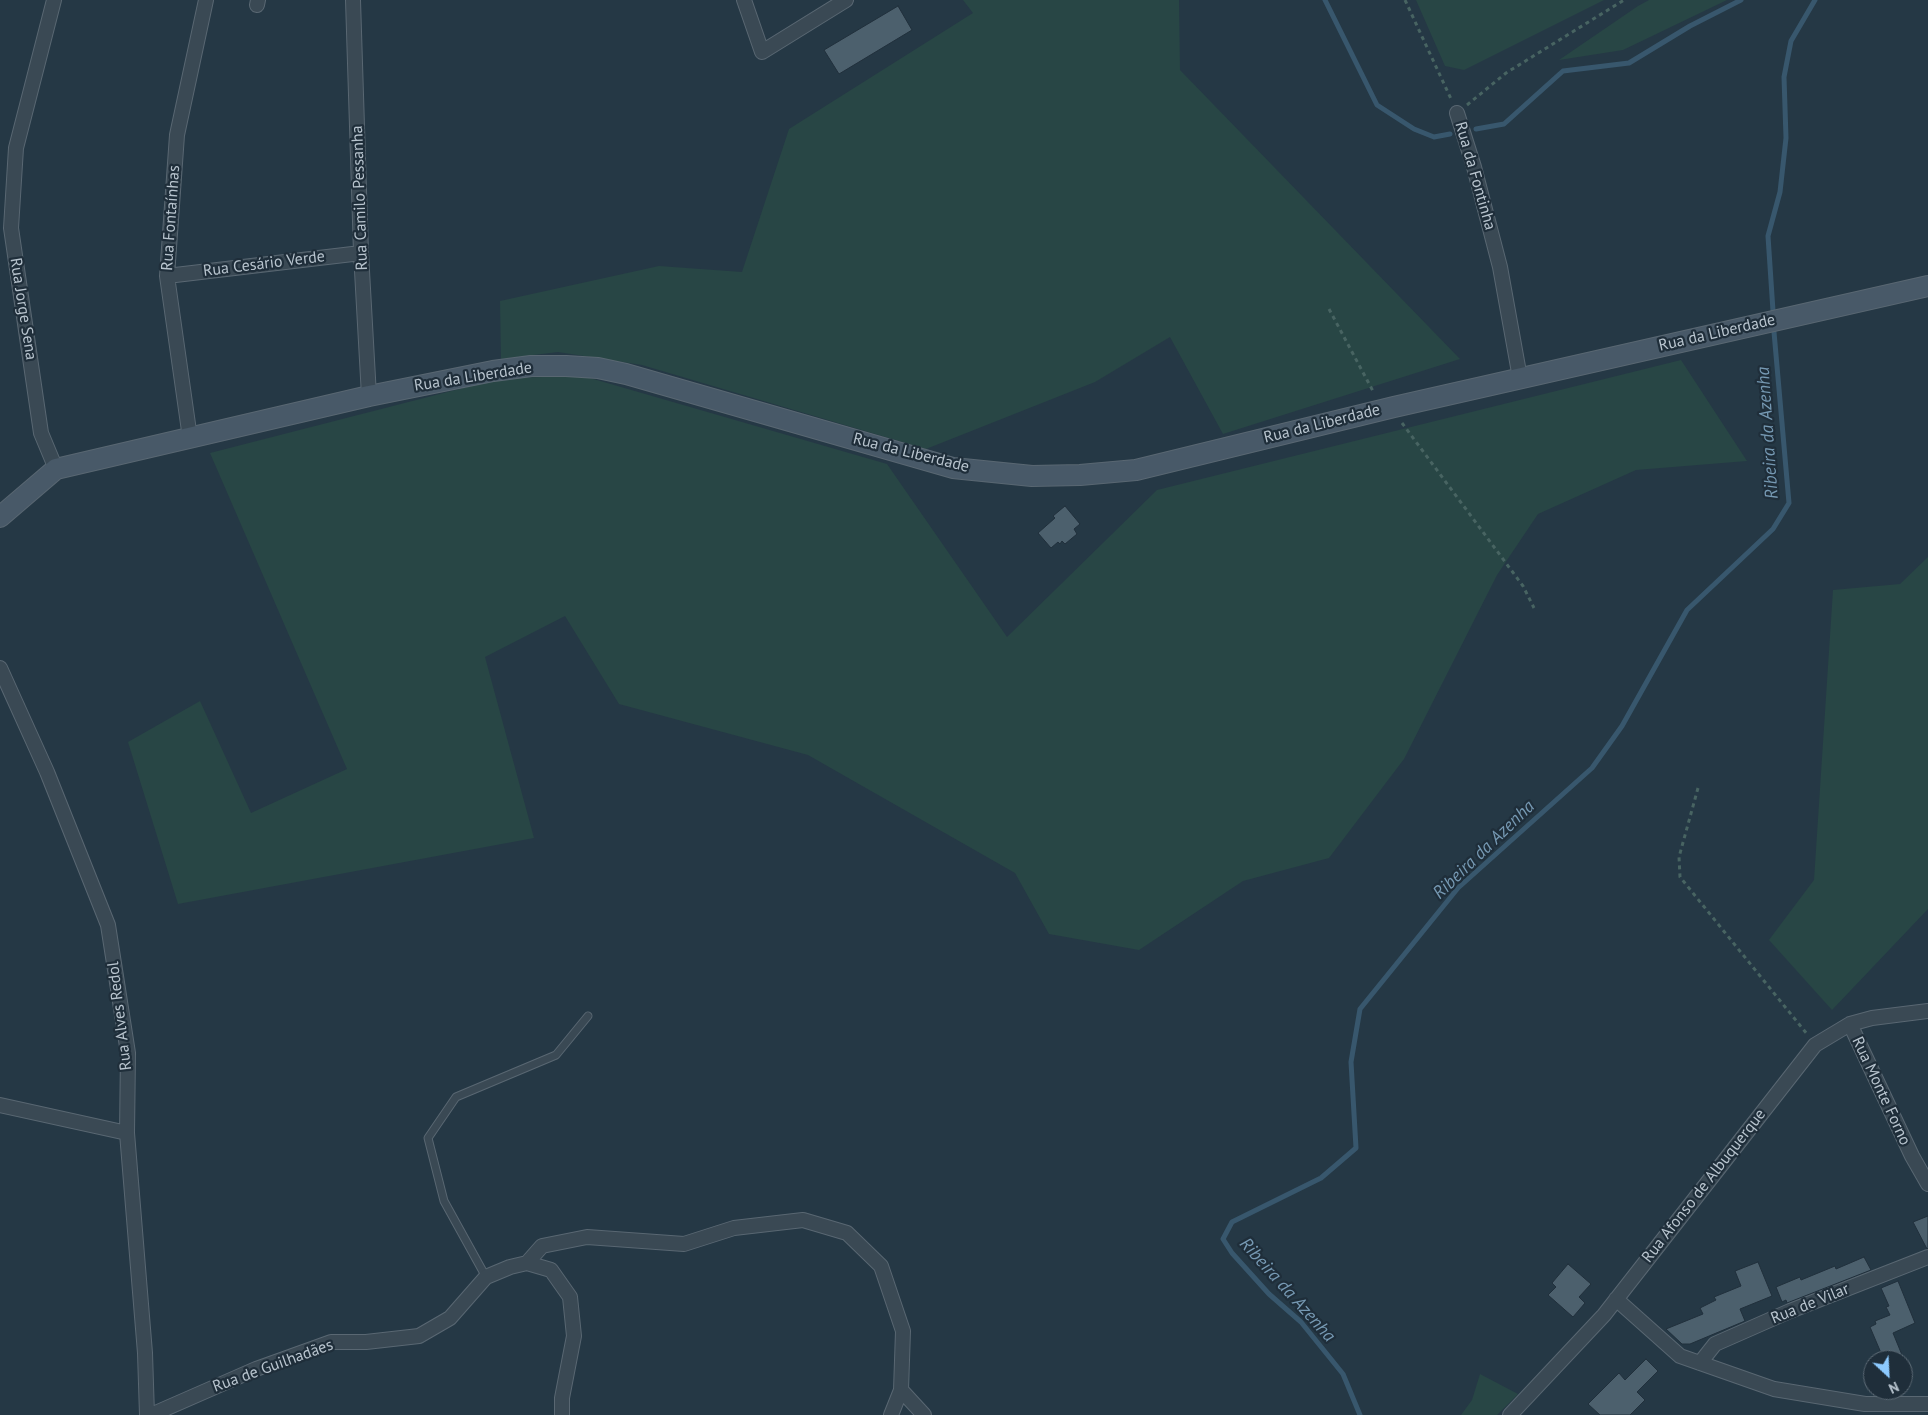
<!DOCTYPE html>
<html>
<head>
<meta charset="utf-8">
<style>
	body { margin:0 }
	#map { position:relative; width:1928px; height:1415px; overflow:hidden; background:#253845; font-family:"PT Sans",sans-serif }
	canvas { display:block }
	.north { position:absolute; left:1863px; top:1350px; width:50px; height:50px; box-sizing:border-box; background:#1f2e3a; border:1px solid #5c6a75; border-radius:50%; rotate:155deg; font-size:14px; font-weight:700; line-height:20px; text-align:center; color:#b8c4ce }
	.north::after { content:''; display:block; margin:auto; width:18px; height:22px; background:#8ccaff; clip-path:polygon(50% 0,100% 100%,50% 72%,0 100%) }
</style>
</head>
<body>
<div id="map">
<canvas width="1928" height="1415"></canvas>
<div class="north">N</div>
</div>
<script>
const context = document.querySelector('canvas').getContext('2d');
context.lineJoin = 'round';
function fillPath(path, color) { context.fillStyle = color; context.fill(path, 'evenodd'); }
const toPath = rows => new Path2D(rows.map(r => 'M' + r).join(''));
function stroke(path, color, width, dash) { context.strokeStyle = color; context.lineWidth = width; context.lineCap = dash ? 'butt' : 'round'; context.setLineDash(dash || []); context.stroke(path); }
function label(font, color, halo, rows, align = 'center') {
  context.font = font + ' "PT Sans",sans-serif'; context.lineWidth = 4.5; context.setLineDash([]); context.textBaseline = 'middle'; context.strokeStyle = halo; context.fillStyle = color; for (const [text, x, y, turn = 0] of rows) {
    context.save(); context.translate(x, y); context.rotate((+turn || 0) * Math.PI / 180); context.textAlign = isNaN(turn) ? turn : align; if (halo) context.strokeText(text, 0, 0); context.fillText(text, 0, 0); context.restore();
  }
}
fillPath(toPath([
	[963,0,1179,0,1180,70,1460,359,1223,434,1170,337,1095,382,926,449,642,365,558,352,501,359,500,301,659,266,742,272,789,129,973,13],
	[1416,0,1604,0,1464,70,1445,66],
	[1649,0,1727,0,1623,50,1559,60,1638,6],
	[1681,360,1747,461,1636,470,1538,514,1497,575,1404,759,1329,858,1243,881,1139,950,1049,934,1015,873,808,755,619,704,565,616,485,657,534,838,178,904,128,742,200,701,251,813,347,769,210,453,502,378,583,376,887,464,1007,637,1157,490],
	[1928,557,1928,909,1832,1010,1769,940,1814,880,1833,590,1900,584],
	[1480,1374,1518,1394,1497,1415,1461,1415,1472,1400]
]), '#284645');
stroke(toPath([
	[1325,0,1377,105,1414,129,1434,137,1450,134],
	[1476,129,1504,124,1563,71,1629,63,1690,26,1741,0],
	[1773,311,1768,236,1780,192,1786,138,1784,77,1791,41,1815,0],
	[1360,1415,1343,1374,1301,1322,1269,1294,1232,1253,1223,1239,1232,1222,1321,1178,1356,1148,1351,1062,1360,1009,1458,888,1592,768,1622,726,1687,610,1773,529,1789,503,1774,332]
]), '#38576d', 5);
const building = toPath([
	[898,6,912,30,839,74,824,50,898,6],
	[1065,506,1080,524,1074,529,1077,534,1065,544,1062,541,1060,544,1058,542,1051,548,1038,533,1055,518,1053,516,1065,506],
	[1928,1216,1928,1248,1927,1249,1913,1222,1928,1216],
	[1864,1257,1871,1270,1787,1303,1786,1300,1782,1302,1776,1287,1800,1277,1801,1280,1835,1266,1836,1269,1864,1257],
	[1758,1262,1772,1296,1740,1309,1745,1321,1690,1344,1682,1344,1666,1329,1703,1314,1700,1308,1716,1300,1714,1297,1741,1286,1735,1271,1758,1262],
	[1568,1264,1591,1284,1579,1297,1585,1303,1573,1317,1548,1295,1556,1287,1552,1283,1568,1264],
	[1898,1281,1915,1323,1893,1333,1902,1355,1890,1360,1884,1360,1870,1327,1876,1324,1875,1321,1890,1315,1886,1307,1889,1306,1881,1288,1898,1281],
	[1646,1359,1658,1371,1637,1392,1645,1400,1630,1415,1600,1415,1588,1404,1619,1373,1625,1380,1646,1359]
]);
fillPath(building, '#4c606d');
stroke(building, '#21303c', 1);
const lane = toPath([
	[486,1277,444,1201,428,1138,456,1097,556,1055,588,1016]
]);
const street = toPath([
	[54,0,16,148,11,228,41,433,56,469],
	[353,0,361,253,369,396],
	[744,0,762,52,846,0],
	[257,5,258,0],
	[1457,113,1474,167,1500,267,1520,378],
	[167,276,361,253],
	[190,438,167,276,177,135,206,0],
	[0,668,47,772,108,925,128,1053,127,1133,145,1353,147,1415],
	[1850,1024,1912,1156,1928,1184],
	[0,1105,127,1133],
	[527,1263,542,1246,587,1237,684,1244,734,1228,803,1220,847,1233,881,1266,903,1331,901,1390,891,1415],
	[1616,1299,1680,1356,1774,1389,1865,1404,1928,1404],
	[1700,1363,1715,1344,1790,1311,1928,1257],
	[901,1390,924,1415],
	[151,1415,256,1369,331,1342,366,1342,419,1336,450,1318,486,1277,510,1267,527,1263,551,1270,570,1297,574,1336,562,1398,562,1415],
	[1510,1415,1604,1315,1815,1045,1850,1024,1872,1018,1928,1011]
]);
const secondary = toPath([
	[0,517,56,469,369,396,493,371,531,366,566,366,598,368,626,374,953,468,1032,476,1080,475,1136,470,1394,407,1928,286]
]);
stroke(lane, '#596772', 9);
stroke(street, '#596772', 16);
stroke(secondary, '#596772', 22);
stroke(toPath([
	[1405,0,1452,101],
	[1467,105,1506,73,1624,0],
	[1329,309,1374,393],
	[1402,423,1523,586,1534,608],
	[1698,788,1679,857,1680,877,1807,1034]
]), '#486462', 3, [4, 4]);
stroke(lane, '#3a4954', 7);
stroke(street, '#3a4954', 14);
stroke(secondary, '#485968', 20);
label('16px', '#b8c4ce', '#1f2e3a', [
	["Rua da Fontinha",1475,176,74],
	["Rua Camilo Pessanha",360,198,-92],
	["Rua Fontaínhas",171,218,-86],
	["Rua Cesário Verde",264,264,-7],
	["Rua Jorge Sena",23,309,81],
	["Rua da Liberdade",1717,333,-13],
	["Rua da Liberdade",473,377,-9],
	["Rua da Liberdade",1322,424,-14],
	["Rua da Liberdade",911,453,14],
	["Rua Alves Redol",120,1016,-97],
	["Rua Monte Forno",1881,1091,65],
	["Rua Afonso de Albuquerque",1704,1186,-52],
	["Rua de Vilar",1810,1304,-22],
	["Rua de Guilhadães",273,1366,-20]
]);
label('italic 18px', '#7699b3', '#1f2e3a', [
	["Ribeira da Azenha",1768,433,-94],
	["Ribeira da Azenha",1484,850,-44],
	["Ribeira da Azenha",1287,1290,48]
]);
</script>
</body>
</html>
